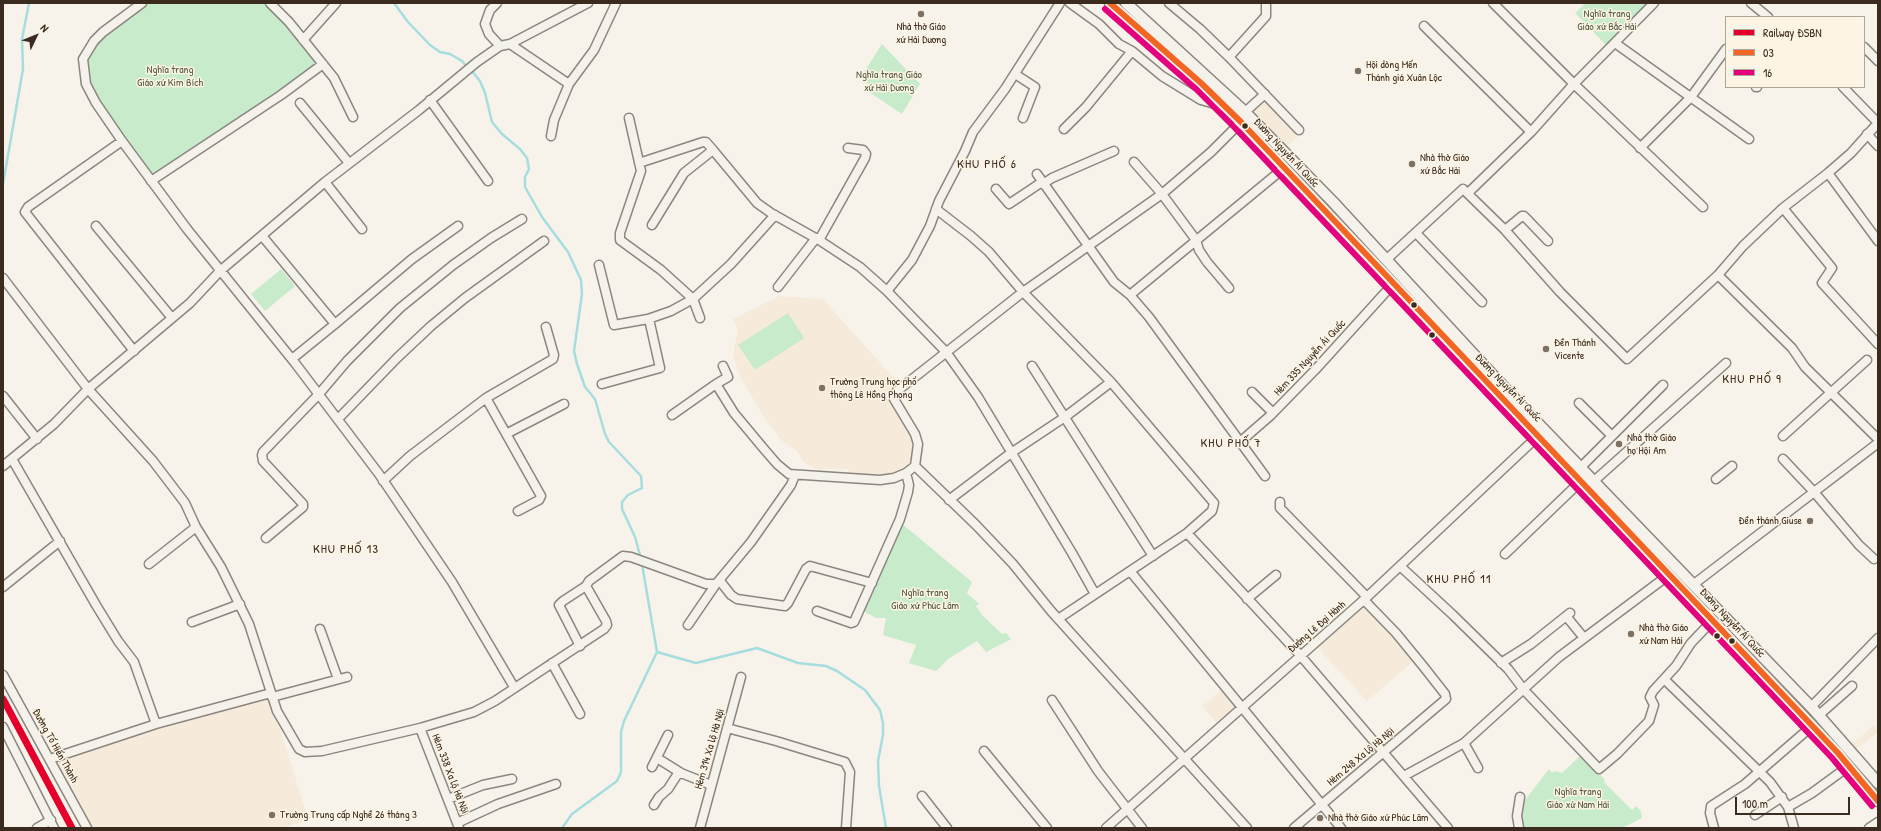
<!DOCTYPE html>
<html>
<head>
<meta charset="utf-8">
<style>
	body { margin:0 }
	#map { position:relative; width:1881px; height:831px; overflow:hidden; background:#f7f3ea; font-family:"Patrick Hand",sans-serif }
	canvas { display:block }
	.frame { position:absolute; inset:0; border:4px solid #3b2a1e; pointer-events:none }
	.legend { position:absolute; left:1725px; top:16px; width:140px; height:72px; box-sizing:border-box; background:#fcf5e5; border:1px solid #afa495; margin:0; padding:5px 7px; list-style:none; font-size:12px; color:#3b2a1e }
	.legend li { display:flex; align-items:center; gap:8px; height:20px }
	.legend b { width:20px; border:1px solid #afa495 }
	.north { position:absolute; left:16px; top:16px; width:40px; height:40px; -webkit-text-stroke:3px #fcf5e5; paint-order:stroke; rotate:47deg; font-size:11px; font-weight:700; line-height:16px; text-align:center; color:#3b2a1e }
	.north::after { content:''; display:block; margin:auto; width:14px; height:18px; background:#3b2a1e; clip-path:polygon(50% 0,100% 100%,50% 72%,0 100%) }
	.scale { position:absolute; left:1735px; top:797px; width:115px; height:18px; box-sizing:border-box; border:2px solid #3b2a1e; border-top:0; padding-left:5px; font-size:12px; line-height:14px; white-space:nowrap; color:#3b2a1e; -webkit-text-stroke:3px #fcf5e5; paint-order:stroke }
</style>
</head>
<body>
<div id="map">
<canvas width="1881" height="831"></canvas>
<div class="frame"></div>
<ul class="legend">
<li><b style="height:5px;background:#e4002b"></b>Railway ĐSBN</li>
<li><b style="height:5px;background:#f26522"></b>03</li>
<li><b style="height:5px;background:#e5007d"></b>16</li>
</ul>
<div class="north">N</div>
<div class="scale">100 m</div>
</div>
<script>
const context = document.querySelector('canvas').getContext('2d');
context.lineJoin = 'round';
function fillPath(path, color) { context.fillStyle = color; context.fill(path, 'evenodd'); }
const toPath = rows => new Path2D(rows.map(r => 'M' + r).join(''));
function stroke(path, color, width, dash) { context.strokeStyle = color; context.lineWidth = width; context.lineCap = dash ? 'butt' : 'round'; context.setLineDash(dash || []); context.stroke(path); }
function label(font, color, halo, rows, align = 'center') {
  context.font = font + ' "Patrick Hand",sans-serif'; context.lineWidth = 3; context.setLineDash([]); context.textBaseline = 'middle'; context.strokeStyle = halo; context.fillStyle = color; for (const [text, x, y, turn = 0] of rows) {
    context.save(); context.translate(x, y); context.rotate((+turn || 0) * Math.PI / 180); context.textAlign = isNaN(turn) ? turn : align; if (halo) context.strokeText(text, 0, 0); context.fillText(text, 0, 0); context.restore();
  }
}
fillPath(toPath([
	[1266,97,1301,134,1286,147,1251,111],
	[779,296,823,299,900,385,893,390,915,444,912,464,905,471,893,476,880,478,851,475,848,469,814,469,804,462,796,450,782,441,765,419,741,378,736,365,733,354,738,330,733,319],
	[1364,604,1393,634,1415,660,1367,701,1316,646],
	[1223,688,1238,706,1218,724,1202,706],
	[270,696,308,819,283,828,90,828,54,761,157,726],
	[1874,725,1878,732,1855,750,1851,745]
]), '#f6eada');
fillPath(toPath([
	[146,3,266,3,288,24,319,65,151,177,99,102,89,83,86,60,96,42,120,21],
	[1582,3,1650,3,1607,46,1575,13,1584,5],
	[882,44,920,84,902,114,866,90,869,85,866,82,869,77,864,72],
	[281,269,295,286,265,311,251,294],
	[788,313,804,338,755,370,738,345],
	[901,523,972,582,967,593,979,604,976,606,983,616,1002,634,1006,633,1011,639,986,652,977,641,948,659,936,671,909,663,916,645,883,635,886,618,876,618,863,611],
	[1582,754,1605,780,1604,782,1632,810,1636,806,1641,811,1642,818,1622,828,1521,828,1520,811,1522,804,1549,769,1552,773,1555,771,1562,773]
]), '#c7ebcb');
stroke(toPath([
	[394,3,408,22,430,45,440,52,450,54,462,61,467,67],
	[471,70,480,81,485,93,492,122,502,134,520,149,527,158,529,169,525,177,525,187,542,217,568,252,581,280,582,294,574,351,577,364,585,387,595,399,605,434,609,442,641,476,642,488,628,495,622,502,622,509,635,537,641,559],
	[3,184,23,69,22,39,29,3],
	[642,564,657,652,696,663,757,648,798,663,826,666,837,671,865,690,880,710,883,723,883,735,878,761,879,786,886,828],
	[562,828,572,814,617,781,621,772,621,732,624,721,657,652]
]), '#a6dddf', 2.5);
const minor = toPath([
	[142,3,103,32,94,41,83,59,86,84,96,103,122,141,187,229,295,363,379,474,452,582,514,687],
	[270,3,289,22,334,78,353,117],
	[497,3,490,10,485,24,489,34,500,46,510,44,588,3],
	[1070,3,1099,24,1119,44,1132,51,1162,76,1201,100,1225,107],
	[1169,3,1200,29,1229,57,1299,130],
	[1493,3,1574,84,1703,207],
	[1751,3,1768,17],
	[1424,26,1531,132],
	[303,40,336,3],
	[1615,43,1749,139],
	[510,44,569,84],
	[1864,47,1878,61],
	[1229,57,1266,16,1266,3],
	[1015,74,1035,87,1023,118],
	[1756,87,1757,87],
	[1843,87,1878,123],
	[430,100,488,181],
	[300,103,349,163],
	[1245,112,1265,94],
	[629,118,641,171,620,233,620,240,661,270,693,299,700,318],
	[1064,129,1086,107,1132,51],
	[1867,134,1878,146],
	[551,136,554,120,569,84,594,50,616,3],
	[122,141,28,207,25,212,134,351],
	[1640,148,1691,97,1726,49],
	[1134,162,1162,194,1196,240,1199,250,1207,262,1229,288],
	[639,163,703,142,706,142,713,150],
	[1828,173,1878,241],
	[1037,174,1114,282,1130,295,1149,317,1265,476],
	[151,181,281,95,323,64],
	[325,182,362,229],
	[1043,184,1052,178,1114,151],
	[996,189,1009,204,1042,182],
	[1468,193,1531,132,1572,86,1654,3],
	[1783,208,1832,268,1822,283,1878,344],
	[936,209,971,236,989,252,1023,292,1111,382,1214,503,1212,511,1187,533,1058,619],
	[652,225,684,173,713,150,757,203,771,213,819,240,860,267,887,291,946,352,978,397,1072,553,1095,594],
	[96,226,172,318],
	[1505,230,1522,216,1524,216,1548,241],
	[1416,233,1482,302],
	[263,237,335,324,292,359],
	[819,240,865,158,866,154,863,150,848,148],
	[1387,259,1463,189,1505,230,1560,292,1627,359,1718,275,1743,246,1783,208,1828,173,1851,153,1878,123],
	[599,265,614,325,648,319,671,311,693,299,731,264,775,215],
	[1718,275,1792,348,1805,367,1878,439],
	[3,278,88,389,153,461,185,503,196,527,221,567,249,624,277,711,299,749,305,752,322,751,420,728,474,712,495,701,604,629,607,625,606,621,586,586,589,581,623,556,631,557,706,584,716,584,751,542,791,485,795,475],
	[778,287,816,238],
	[887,291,912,260,930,226,939,201,965,151,973,132,1005,89,1060,3],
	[1130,295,1284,168],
	[335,324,412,259,458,226],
	[1032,366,1153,556],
	[602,384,660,368,649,319],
	[716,384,728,377,723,366],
	[1252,392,1273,413],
	[3,396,37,439],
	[486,398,553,359,554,355,546,327],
	[1579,403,1612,436],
	[672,415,716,384,734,413,764,449,777,464,789,474,880,480,894,478,906,473,915,466,918,444,915,434,894,399,897,391,1023,292,1162,194,1211,152,1241,122],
	[338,419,397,358,431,326,465,298,544,241],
	[506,434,564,404],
	[1783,436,1867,360],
	[1240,442,1271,415,1315,370,1393,284],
	[12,459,96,605,118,641,134,662,156,724],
	[1783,459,1814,492,1859,545,1874,559],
	[3,466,54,424,88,389,190,303,220,271,325,182,419,110,477,62,500,46],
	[915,466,976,525,1013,564,1051,611,1247,828],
	[1581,467,1663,385],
	[1716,479,1732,466],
	[383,481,410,456,486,398,541,496,539,500,518,511],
	[1594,481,1726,363],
	[949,500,1011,453,1065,417,1111,382],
	[1280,502,1280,508,1367,597],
	[1187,533,1300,655,1448,828],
	[266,538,303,507,303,504,263,461,262,455,263,452,319,394,347,361,400,308,453,265,491,238,522,219],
	[1505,554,1581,481],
	[149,564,196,527],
	[1400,566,1453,615,1508,669,1524,690,1599,769,1617,754,1649,721,1654,705,1650,697,1653,691,1676,666,1691,643,1713,620],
	[1130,571,1341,828],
	[720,581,731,595,737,599,785,606,788,603,806,569,810,566,872,583],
	[1694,584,1878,443],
	[3,587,60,541],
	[1247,599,1276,575],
	[817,611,851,623,854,622,900,519,908,492,909,485,906,473],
	[1566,616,1584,638],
	[192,622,240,604],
	[688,625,716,584],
	[320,629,338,679],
	[580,646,559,605,563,601,586,586],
	[552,663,580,714],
	[1501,663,1531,644,1570,613],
	[3,675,87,828],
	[1664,679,1770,782,1788,807,1794,828],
	[272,697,347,677],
	[1052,700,1098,771,1142,828],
	[1811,707,1878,638],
	[1819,715,1852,686],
	[3,727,54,828],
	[420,728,459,828],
	[727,728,776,741,845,762,850,772,846,828],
	[1464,743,1478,768],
	[984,751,1047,828],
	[657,758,681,773,711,785],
	[50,759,156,724,271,693],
	[652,767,668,735],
	[1404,776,1464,743,1559,657,1670,574],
	[922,796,947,828],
	[448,799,483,785,512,779],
	[654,805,659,797,668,789,679,772],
	[1788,807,1812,793,1849,766],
	[1755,815,1782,797],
	[457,823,498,804,556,784],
	[37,828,51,820],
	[700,828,741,677],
	[1106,828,1367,597,1538,436],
	[1294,828,1446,699,1445,694,1423,666,1396,633,1364,600],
	[1519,828,1517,816,1520,797],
	[1714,828,1710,813,1711,806,1745,784,1812,726],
	[1869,828,1878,822]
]);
const major = toPath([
	[1110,3,1201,83,1241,122,1838,753,1878,801],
	[1126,3,1245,112,1333,202,1523,408,1814,710,1878,783]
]);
stroke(minor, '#8b867f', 11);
stroke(major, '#8b867f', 13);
stroke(minor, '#f5f2ec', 8);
stroke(major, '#f5f2ec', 10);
stroke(toPath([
	[1110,3,1201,83,1241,122,1838,753,1878,801]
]), '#f26522', 6);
stroke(toPath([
	[1105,9,1196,89,1235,128,1832,758,1872,806]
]), '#e5007d', 6);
stroke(toPath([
	[3,699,72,828]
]), '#e4002b', 7);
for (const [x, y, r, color] of [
	[921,14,4,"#7d7065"],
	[1358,71,4,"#7d7065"],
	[1245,126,3.5,"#3b2a1e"],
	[1412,164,4,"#7d7065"],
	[1414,305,3.5,"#3b2a1e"],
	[1432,335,3.5,"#3b2a1e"],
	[1546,349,4,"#7d7065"],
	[822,388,4,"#7d7065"],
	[1619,444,4,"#7d7065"],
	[1810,521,4,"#7d7065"],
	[1631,634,4,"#7d7065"],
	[1717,636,3.5,"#3b2a1e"],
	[1732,641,3.5,"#3b2a1e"],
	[272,815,4,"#7d7065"],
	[1320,818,4,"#7d7065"]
]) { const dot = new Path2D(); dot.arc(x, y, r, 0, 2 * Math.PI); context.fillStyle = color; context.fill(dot); stroke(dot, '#fcf5e5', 1.5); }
label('11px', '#545843', '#fcf5e5', [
	["Nghĩa trang",1607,14],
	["Giáo xứ Bắc Hải",1607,27],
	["Nghĩa trang",170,70],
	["Giáo xứ Kim Bích",170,83],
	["Nghĩa trang Giáo",889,75],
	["xứ Hải Dương",889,88],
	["Nghĩa trang",925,593],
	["Giáo xứ Phúc Lâm",925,606],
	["Nghĩa trang",1578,792],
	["Giáo xứ Nam Hải",1578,805]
]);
label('11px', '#3b2a1e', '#fcf5e5', [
	["Nhà thờ Giáo",921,27,"center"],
	["xứ Hải Dương",921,40,"center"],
	["Hội dòng Mến",1366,65],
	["Thánh giá Xuân Lộc",1366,78],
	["Nhà thờ Giáo",1420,158],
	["xứ Bắc Hải",1420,171],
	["Đền Thánh",1554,343],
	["Vicente",1554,356],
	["Trường Trung học phổ",830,382],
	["thông Lê Hồng Phong",830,395],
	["Nhà thờ Giáo",1627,438],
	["họ Hội Am",1627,451],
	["Đền thánh Giuse",1802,521,"right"],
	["Nhà thờ Giáo",1639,628],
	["xứ Nam Hải",1639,641],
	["Trường Trung cấp Nghề 26 tháng 3",280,815],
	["Nhà thờ Giáo xứ Phúc Lâm",1328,818]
], 'left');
label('11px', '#3b2a1e', '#fcf5e5', [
	["Đường Nguyễn Ái Quốc",1286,153,47],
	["Hẻm 335 Nguyễn Ái Quốc",1310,358,-47],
	["Đường Nguyễn Ái Quốc",1508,388,46],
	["Đường Nguyễn Ái Quốc",1732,623,47],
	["Đường Lê Đại Hành",1317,627,-41],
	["Đường Tố Hiến Thành",55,746,61],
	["Hẻm 314 Xa lộ Hà Nội",710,749,-74],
	["Hẻm 248 Xa lộ Hà Nội",1361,757,-40],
	["Hẻm 338 Xa lộ Hà Nội",450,774,69]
]);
context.letterSpacing = '1px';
label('13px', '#3b2a1e', '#fcf5e5', [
	["KHU PHỐ 6",987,165],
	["KHU PHỐ 9",1752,380],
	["KHU PHỐ 7",1231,444],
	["KHU PHỐ 13",346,550],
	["KHU PHỐ 11",1459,580]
]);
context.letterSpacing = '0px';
</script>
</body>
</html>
